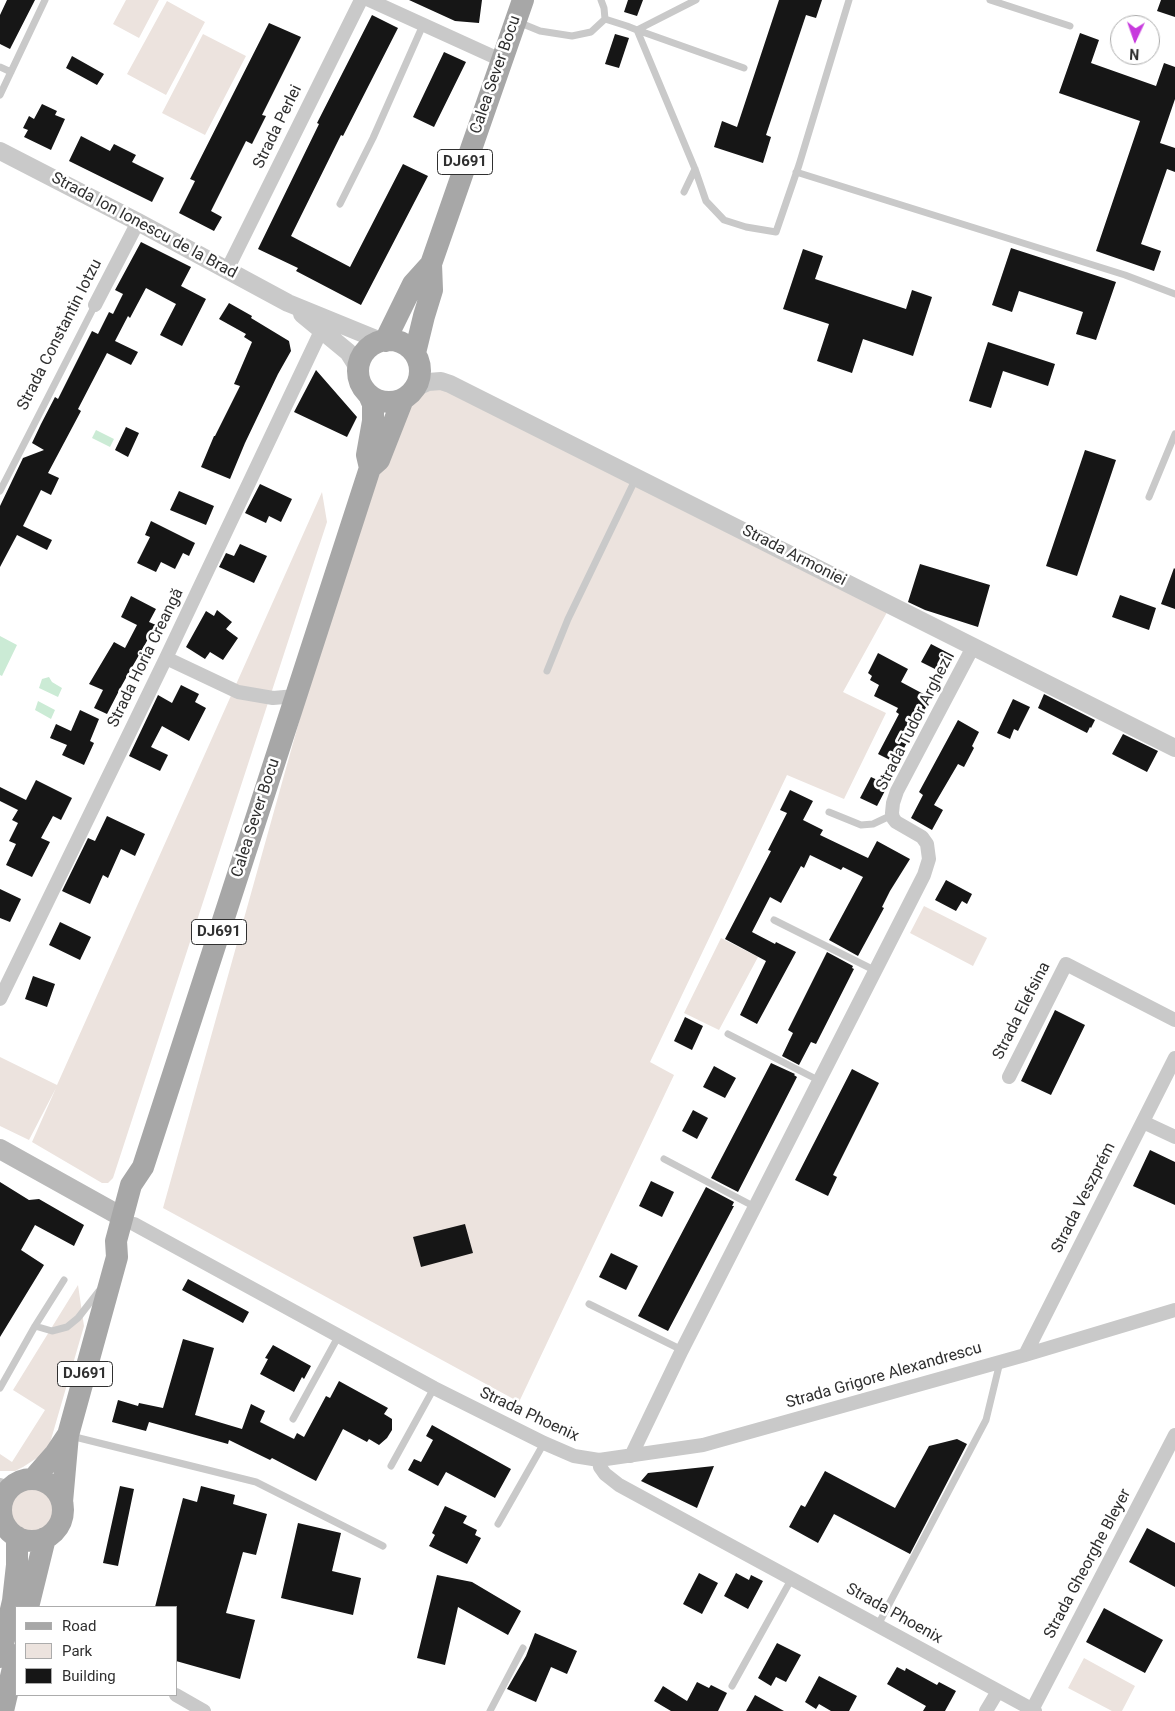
<!DOCTYPE html>
<html>
<head>
<meta charset="utf-8">
<style>
	body { margin:0 }
	#map { position:relative; width:1175px; height:1711px; overflow:hidden; background:#fff; font-family:Roboto,sans-serif }
	canvas { display:block }
	.legend { position:absolute; left:15px; top:1606px; width:162px; height:90px; box-sizing:border-box; background:#fff; border:1px solid #acacac; margin:0; padding:6px 9px; list-style:none; font-size:15px; color:#2f2f2f }
	.legend li { display:flex; align-items:center; gap:10px; height:25px }
	.legend b { width:25px; border:1px solid #acacac }
	.north { position:absolute; left:1110px; top:15px; width:50px; height:50px; box-sizing:border-box; background:#fff; border:1px solid #acacac; border-radius:50%; rotate:183deg; font-size:14px; font-weight:700; line-height:20px; text-align:center; color:#2f2f2f }
	.north::after { content:''; display:block; margin:auto; width:18px; height:22px; background:#c73add; clip-path:polygon(50% 0,100% 100%,50% 72%,0 100%) }
</style>
</head>
<body>
<div id="map">
<canvas width="1175" height="1711"></canvas>
<ul class="legend">
<li><b style="height:6px;background:#a7a7a7"></b>Road</li>
<li><b style="height:14px;background:#ece3de"></b>Park</li>
<li><b style="height:14px;background:#161616"></b>Building</li>
</ul>
<div class="north">N</div>
</div>
<script>
const context = document.querySelector('canvas').getContext('2d');
context.lineJoin = 'round';
function fillPath(path, color) { context.fillStyle = color; context.fill(path, 'evenodd'); }
const toPath = rows => new Path2D(rows.map(r => 'M' + r).join(''));
function stroke(path, color, width, dash) { context.strokeStyle = color; context.lineWidth = width; context.lineCap = dash ? 'butt' : 'round'; context.setLineDash(dash || []); context.stroke(path); }
function label(font, color, halo, rows, align = 'center') {
  context.font = font + ' Roboto,sans-serif'; context.lineWidth = 5; context.setLineDash([]); context.textBaseline = 'middle'; context.strokeStyle = halo; context.fillStyle = color; for (const [text, x, y, turn = 0] of rows) {
    context.save(); context.translate(x, y); context.rotate((+turn || 0) * Math.PI / 180); context.textAlign = isNaN(turn) ? turn : align; if (halo) context.strokeText(text, 0, 0); context.fillText(text, 0, 0); context.restore();
  }
}
fillPath(toPath([
	[126,0,159,0,139,38,113,24],
	[167,1,205,22,166,95,127,74],
	[203,34,246,56,205,135,162,113],
	[437,381,891,605,843,692,886,713,844,799,787,775,650,1062,674,1075,519,1402,163,1208,370,468,392,402],
	[322,492,327,522,113,1178,108,1183,102,1183,32,1142,56,1088,29,1140,0,1126,0,1057,57,1085],
	[924,906,987,938,973,966,910,933],
	[721,938,758,957,719,1030,684,1013],
	[78,1285,84,1326,50,1443,40,1456,23,1467,15,1471,0,1471,0,1454,12,1462,45,1410,13,1390],
	'10 1511a22 22 0 1 1 44 0a22 22 0 1 1-44 0Z',
	[1084,1658,1135,1686,1122,1711,1112,1711,1068,1688]
]), '#ece3de');
fillPath(toPath([
	[96,430,114,439,110,447,92,438],
	[0,636,17,645,2,676,0,675],
	[49,677,52,682,62,688,58,697,39,688,42,679],
	[38,701,55,710,51,719,35,710]
]), '#cbebd5');
fillPath(toPath([
	[7,0,35,0,10,49,0,44,0,15],
	[409,0,482,0,479,23,455,21],
	[628,0,643,0,637,16,624,12],
	[779,0,822,0,816,18,806,15,766,135,771,137,763,163,714,147,722,121,737,127],
	[1161,0,1175,0,1175,17,1157,11],
	[372,15,398,28,343,136,341,135,291,236,350,267,403,164,428,176,361,305,296,271,298,268,258,249,319,124,317,123],
	[269,23,301,37,262,115,266,116,252,144,246,141,211,211,222,217,214,231,179,213,195,181,190,179],
	[1080,33,1099,40,1091,63,1156,86,1164,63,1175,67,1175,99,1160,143,1175,148,1175,172,1167,169,1141,244,1161,251,1154,271,1096,251,1140,121,1059,93],
	[615,34,629,38,619,68,605,64],
	[444,52,466,62,434,127,413,117],
	[72,56,104,74,97,85,66,68],
	[42,104,57,111,55,115,65,119,51,150,24,137,28,130,23,128,29,116,34,119],
	[81,136,110,151,114,144,136,155,132,162,164,178,152,202,69,161],
	[141,242,191,267,181,286,206,299,182,346,160,335,176,304,146,288,130,318,128,316,115,341,138,352,131,365,107,353,78,409,81,411,48,473,59,478,51,495,41,490,23,526,52,540,47,550,17,535,0,567,0,506,23,458,44,450,32,443,41,424,55,397,58,399,92,331,98,334,109,312,113,314,123,294,115,290],
	[1011,248,1116,282,1096,340,1076,334,1083,312,1019,291,1012,312,992,305],
	[803,249,823,256,815,279,906,309,912,290,932,297,913,356,863,339,852,373,817,361,829,324,783,309],
	[229,303,252,316,251,318,289,341,291,351,278,374,245,443,230,479,201,467,214,436,215,436,240,386,234,384,252,342,244,337,246,334,219,319],
	[988,342,1055,364,1048,386,1003,371,991,408,969,401],
	[316,370,357,417,347,437,294,412],
	[126,427,139,433,128,457,115,450],
	[1085,450,1116,460,1077,576,1046,566],
	[260,484,292,499,281,522,269,516,266,523,245,513],
	[179,491,214,506,206,525,170,510],
	[151,521,195,543,189,556,183,553,175,569,161,562,156,572,137,563,150,537,145,535],
	[240,544,267,556,254,583,219,567,226,553,234,556],
	[920,564,990,585,978,627,925,610,908,602],
	[1174,568,1175,569,1175,609,1161,604],
	[1120,595,1156,608,1149,630,1112,617],
	[131,596,156,609,149,622,156,625,122,685,107,714,94,708,103,690,89,684,114,642,125,648,137,625,121,617],
	[217,610,232,622,226,629,238,638,223,660,210,652,205,659,186,647,206,611,214,616],
	[931,644,954,656,945,674,921,662],
	[878,653,908,669,901,682,931,698,896,763,878,754,899,714,896,712,898,708,874,696,879,685,870,680,872,676,868,673],
	[181,685,199,694,195,702,206,708,189,741,162,726,151,747,168,755,160,771,129,756,158,695,172,703],
	[1044,694,1095,720,1091,728,1090,727,1087,733,1038,708],
	[1013,699,1030,707,1018,731,1014,729,1010,739,997,733],
	[80,710,99,719,90,741,94,743,84,765,62,755,67,745,50,738,56,724,71,731],
	[958,720,979,732,972,746,974,748,964,767,958,764,934,805,943,810,932,830,911,818,923,795,919,792],
	[1123,734,1158,751,1147,772,1112,754],
	[871,777,888,785,877,806,860,798],
	[36,780,72,798,61,820,53,816,41,838,50,842,32,877,6,865,16,844,9,841,18,823,12,820,18,810,0,801,0,787,26,800],
	[790,790,813,801,803,820,823,830,820,835,868,858,877,841,910,859,890,891,882,907,884,908,858,956,829,940,863,877,843,867,841,870,810,855,804,868,801,866,781,903,770,897,752,932,775,944,776,942,796,952,757,1024,740,1015,766,961,725,939,771,851,768,850,787,813,780,810],
	[107,816,145,834,135,856,121,849,108,878,103,875,90,904,62,891,88,838,95,841],
	[946,880,972,894,967,904,962,901,956,911,935,900],
	[0,889,21,899,10,922,0,918],
	[60,922,91,937,80,960,49,945],
	[827,952,853,966,852,968,854,969,816,1044,811,1042,799,1065,782,1056,793,1033,788,1030],
	[33,976,55,984,47,1007,25,999],
	[1055,1010,1085,1025,1051,1095,1021,1081],
	[685,1017,703,1026,692,1050,674,1041],
	[771,1063,795,1074,794,1075,797,1077,738,1192,711,1178],
	[714,1066,736,1078,725,1098,703,1087],
	[852,1069,879,1083,833,1175,837,1177,828,1196,795,1180],
	[693,1110,708,1118,697,1139,682,1131],
	[1150,1150,1175,1162,1175,1205,1133,1186],
	[651,1181,674,1192,662,1217,639,1206],
	[0,1182,29,1200,39,1199,84,1225,74,1246,35,1225,21,1250,44,1265,0,1337],
	[706,1187,734,1202,732,1206,734,1206,668,1331,638,1316],
	[465,1224,473,1253,421,1267,413,1237],
	[611,1253,638,1266,626,1290,599,1277],
	[188,1279,249,1312,243,1323,182,1290],
	[183,1339,214,1348,195,1415,242,1429,251,1404,265,1411,260,1422,294,1439,297,1433,304,1437,326,1396,330,1398,339,1381,388,1408,384,1414,392,1419,392,1430,387,1438,379,1445,369,1439,367,1442,343,1429,316,1481,272,1458,270,1460,229,1440,228,1444,149,1422,146,1431,112,1422,118,1400,138,1406,139,1403,163,1408],
	[273,1345,311,1366,304,1379,302,1377,294,1392,260,1374,268,1359,265,1358],
	[432,1425,511,1469,495,1498,446,1472,438,1486,408,1470,414,1459,421,1462,433,1440,426,1436],
	[957,1439,967,1444,910,1554,834,1514,818,1543,789,1527,801,1505,805,1507,825,1471,895,1508,929,1446],
	[714,1466,697,1508,641,1481,648,1473],
	[120,1486,134,1489,118,1566,103,1563],
	[201,1486,235,1495,233,1504,267,1514,256,1555,243,1552,226,1613,255,1620,240,1679,176,1661,176,1607,155,1607,183,1498,197,1502],
	[445,1506,467,1516,463,1523,477,1530,475,1535,481,1538,467,1564,429,1546,435,1535,432,1533],
	[298,1523,341,1533,332,1571,361,1578,353,1615,281,1598],
	[1147,1528,1175,1543,1175,1587,1129,1562],
	[699,1573,718,1583,702,1614,683,1604],
	[736,1573,749,1580,751,1575,763,1581,748,1609,724,1596],
	[437,1575,472,1582,521,1611,508,1635,458,1607,445,1665,417,1658],
	[1104,1608,1163,1640,1145,1673,1086,1642],
	[535,1633,577,1651,567,1674,551,1667,536,1702,507,1689,526,1656],
	[777,1643,801,1655,786,1682,776,1677,771,1686,758,1678],
	[897,1667,905,1671,906,1668,937,1685,939,1682,956,1691,945,1711,923,1711,926,1706,887,1684],
	[819,1676,857,1696,849,1711,831,1711,819,1704,816,1709,805,1702],
	[697,1682,709,1688,711,1685,727,1693,718,1711,671,1711,654,1701,663,1686,687,1701],
	[755,1695,784,1711,746,1711]
]), '#161616');
stroke(toPath([
	[601,0,604,8,605,19],
	[990,0,1070,26],
	[605,19,627,26,637,30,695,169,706,201,724,220,746,227,776,232,799,165,849,0],
	[518,22,540,31,572,36,591,32,605,19],
	[637,30,744,68],
	[637,30,696,0],
	[0,67,11,72],
	[0,95,45,0],
	[796,172,1125,275,1175,294],
	[684,192,695,169],
	[340,204,373,138,423,25],
	[0,491,95,305],
	[1149,497,1175,434],
	[547,671,568,619,636,478],
	[829,812,861,825,873,824,892,815],
	[774,920,876,971],
	[728,1034,820,1081],
	[664,1159,755,1207],
	[589,1304,682,1350],
	[35,1326,52,1331,67,1327,78,1318,99,1291],
	[0,1388,35,1326,64,1280],
	[293,1419,338,1337],
	[71,1436,256,1482,383,1546],
	[391,1466,434,1388],
	[498,1524,544,1443],
	[878,1625,986,1420,1000,1362],
	[732,1686,792,1578],
	[490,1711,523,1648]
]), '#c9c9c9', 7);
stroke(toPath([
	[369,0,501,60],
	[227,270,361,0],
	[95,305,138,222],
	[166,658,238,692,273,698,296,696],
	[0,999,166,658,321,331],
	[1009,1077,1066,964,1175,1020],
	[1143,1122,1175,1137],
	[134,1224,434,1388,544,1443,574,1456,599,1460,703,1445,1025,1355,1175,1310],
	[1025,1355,1175,1058],
	[631,1456,682,1350,924,875,929,859,927,844,922,837,896,822,893,818,892,813,893,803,897,791,973,647],
	[599,1460,600,1467,605,1474,619,1485,1035,1711],
	[176,1695,204,1711],
	[1032,1710,1175,1435],
	[986,1711,998,1691]
]), '#c9c9c9', 14);
stroke(toPath([
	[0,151,138,222,288,303,381,341],
	[302,314,348,352,355,363,358,373],
	[412,392,419,386,428,382,441,381,450,384,1175,748],
	[0,1487,5,1493]
]), '#c9c9c9', 18);
stroke(toPath([
	[0,1149,122,1217]
]), '#b9b9b9', 20);
stroke(toPath([
	'358 371a31 31 0 1 1 62 0a31 31 0 1 1-62 0Z',
	[385,341,413,284,431,264],
	[415,353,424,316,432,290,431,264,523,0],
	[369,395,373,404,373,421,367,455,370,468],
	[33,1479,55,1454,67,1436],
	'1 1510a31 31 0 1 1 62 0a31 31 0 1 1-62 0Z',
	[62,1502,68,1435,117,1257,116,1241,131,1185,143,1167,370,468,379,460,403,399],
	[28,1607,45,1538],
	[0,1657,13,1601,17,1565,17,1537],
	[3,1711,16,1655]
]), '#a7a7a7', 22);
for (const [x, y, w] of [
	[465,162,55],
	[219,932,55],
	[85,1374,55]
]) { const box = new Path2D(); box.roundRect(x - w / 2, y - 12.5, w, 25, 4); context.fillStyle = '#fff'; context.fill(box); stroke(box, '#2f2f2f', 1); }
label('bold 15px', '#2f2f2f', null, [
	["DJ691",465,162],
	["DJ691",219,932],
	["DJ691",85,1374]
]);
label('16px', '#2f2f2f', '#fff', [
	["Calea Sever Bocu",496,75,-71],
	["Strada Perlei",278,127,-64],
	["Strada Ion Ionescu de la Brad",144,226,28],
	["Strada Constantin Iotzu",60,335,-63],
	["Strada Armoniei",794,556,27],
	["Strada Horia Creangă",146,658,-64],
	["Strada Tudor Arghezi",915,723,-63],
	["Calea Sever Bocu",256,818,-72],
	["Strada Elefsina",1022,1011,-63],
	["Strada Veszprém",1084,1198,-63],
	["Strada Grigore Alexandrescu",884,1376,-16],
	["Strada Phoenix",529,1415,25],
	["Strada Gheorghe Bleyer",1088,1564,-62],
	["Strada Phoenix",894,1614,29]
]);
</script>
</body>
</html>
